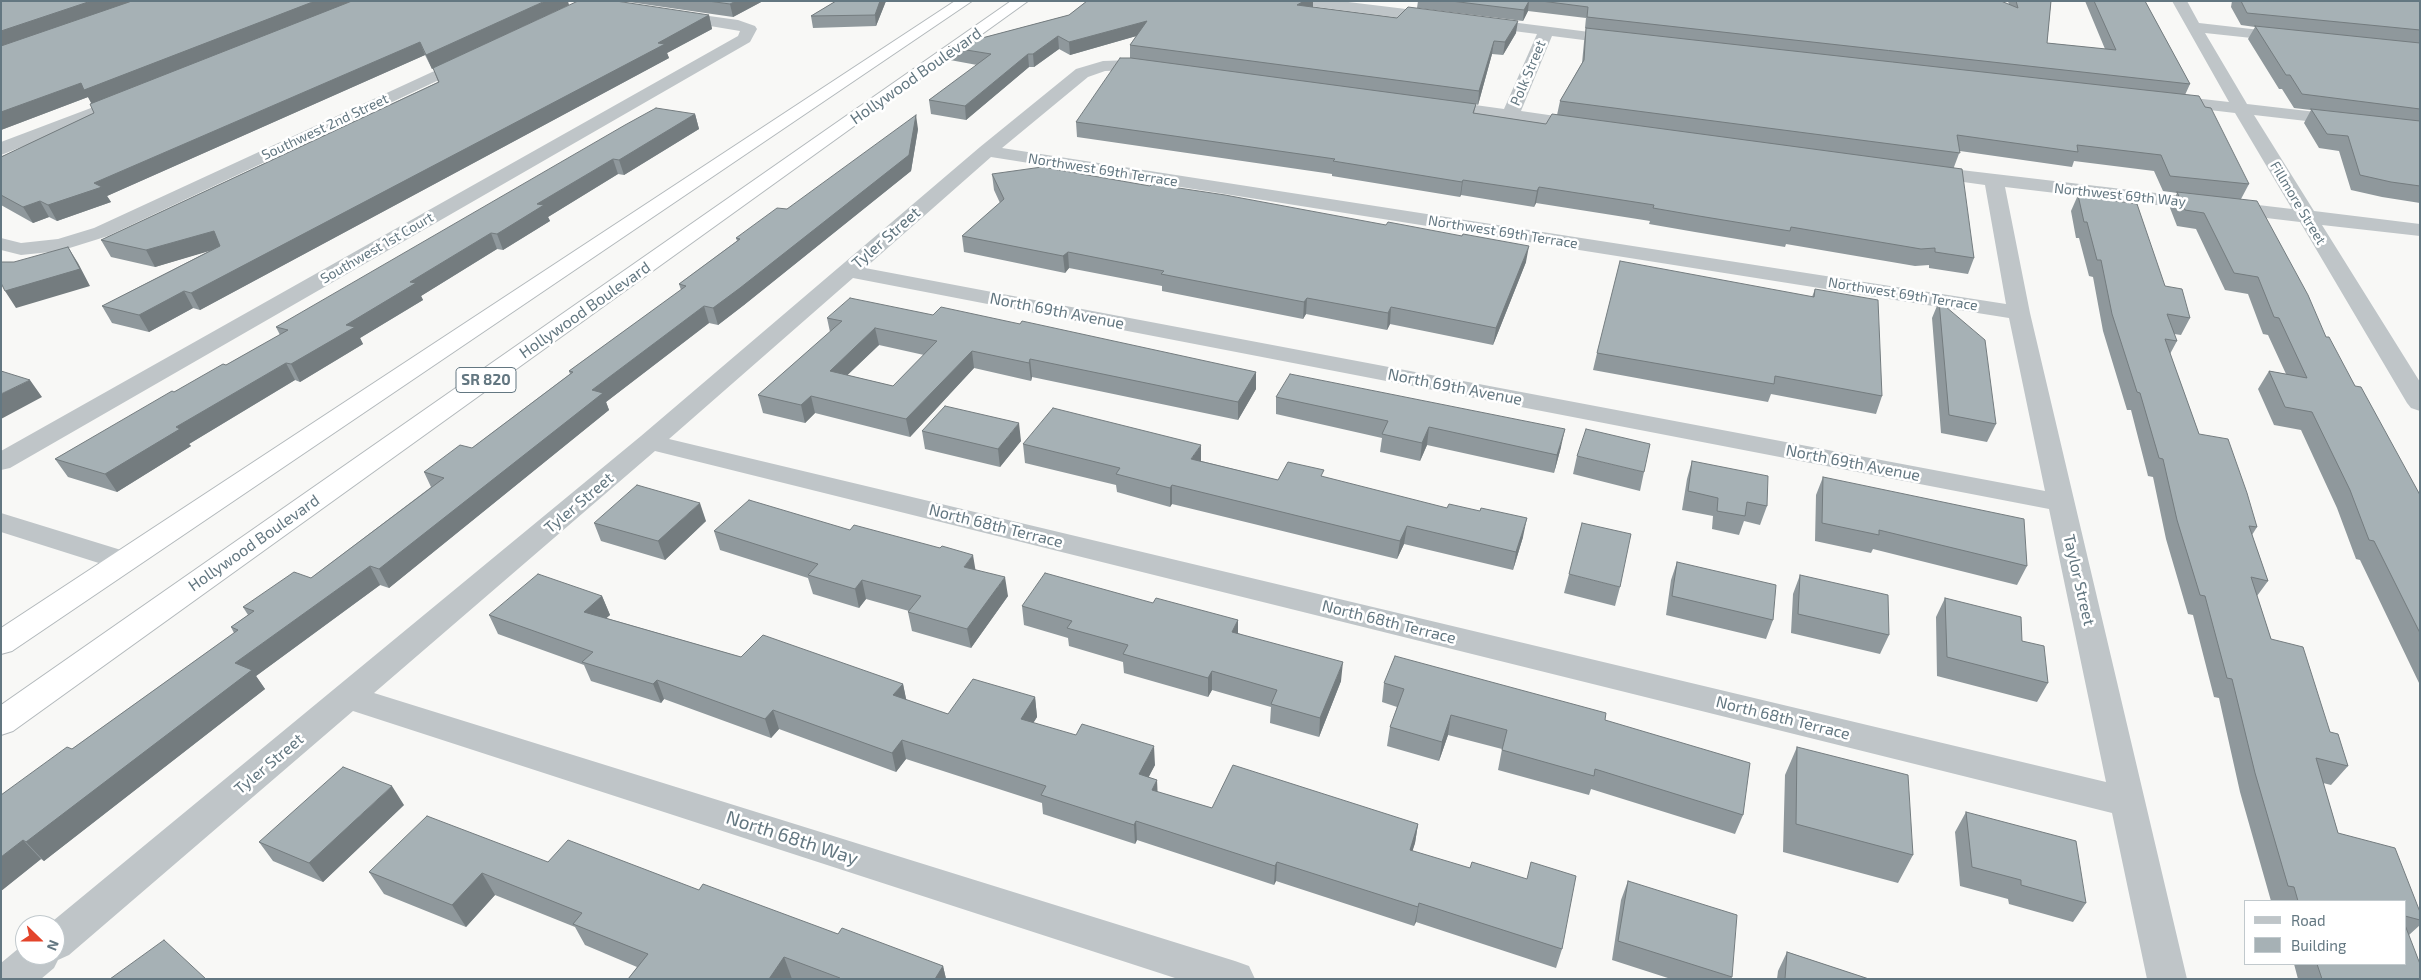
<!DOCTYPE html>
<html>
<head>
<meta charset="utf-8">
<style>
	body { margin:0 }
	#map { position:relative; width:2421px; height:980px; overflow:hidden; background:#f8f8f6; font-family:"Exo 2",sans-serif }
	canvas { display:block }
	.frame { position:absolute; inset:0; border:2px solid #637781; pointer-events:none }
	.legend { position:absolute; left:2244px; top:900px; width:162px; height:65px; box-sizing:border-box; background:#fff; border:1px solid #c1c9cd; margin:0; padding:6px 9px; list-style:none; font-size:15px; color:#637781 }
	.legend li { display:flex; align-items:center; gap:10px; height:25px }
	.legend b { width:25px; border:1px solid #c1c9cd }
	.north { position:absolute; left:15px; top:915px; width:50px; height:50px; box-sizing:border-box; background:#fff; border:1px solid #c1c9cd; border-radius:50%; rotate:112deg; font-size:14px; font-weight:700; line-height:20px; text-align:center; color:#637781 }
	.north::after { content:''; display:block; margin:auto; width:18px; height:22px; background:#e3442b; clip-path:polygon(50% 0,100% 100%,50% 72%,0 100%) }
</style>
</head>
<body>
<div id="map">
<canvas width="2421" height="980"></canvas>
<div class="frame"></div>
<ul class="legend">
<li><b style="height:6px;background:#bfc5c8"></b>Road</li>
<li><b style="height:14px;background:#a6b1b5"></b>Building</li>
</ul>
<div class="north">N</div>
</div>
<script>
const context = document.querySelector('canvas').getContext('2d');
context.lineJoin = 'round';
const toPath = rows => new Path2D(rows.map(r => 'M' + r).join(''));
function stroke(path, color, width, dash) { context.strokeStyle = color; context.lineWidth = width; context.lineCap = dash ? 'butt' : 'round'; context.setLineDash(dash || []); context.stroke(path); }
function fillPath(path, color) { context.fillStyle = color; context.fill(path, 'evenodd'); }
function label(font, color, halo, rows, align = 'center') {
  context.font = font + ' "Exo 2",sans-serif'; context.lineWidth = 5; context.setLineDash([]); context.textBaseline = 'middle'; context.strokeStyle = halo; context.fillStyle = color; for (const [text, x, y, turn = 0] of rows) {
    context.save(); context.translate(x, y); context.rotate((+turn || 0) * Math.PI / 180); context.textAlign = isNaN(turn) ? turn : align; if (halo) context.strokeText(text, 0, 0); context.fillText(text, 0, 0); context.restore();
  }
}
const trunk = toPath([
	[955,1,972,1,12,651,1,654,1,628,955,1],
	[1011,1,1028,1,13,731,1,735,1,705,1011,1]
]);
stroke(trunk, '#b2b8bb', 2);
fillPath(toPath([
	[1295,1,1340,1,1439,13,1447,18,1439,23,1302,5,1295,1],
	[2172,1,2187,1,2199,23,2295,34,2297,37,2289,42,2205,33,2247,104,2420,124,2420,134,2254,115,2314,211,2420,224,2420,236,2322,225,2420,382,2420,411,2411,408,2407,403,2300,222,2005,187,2030,313,2187,979,2147,979,2112,813,655,451,374,693,1235,961,1249,966,1255,979,1178,979,353,711,69,955,58,960,54,968,41,979,1,979,1,963,25,943,25,955,55,955,55,925,48,925,641,436,980,147,1076,69,1103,61,1132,60,1159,64,1161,68,1159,72,1153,73,1132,70,1105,71,1088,77,1002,148,2006,304,1985,185,1920,176,1917,172,1920,168,1927,166,2292,209,2235,113,2167,105,2161,104,2158,100,2161,96,2167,95,2229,102,2172,1],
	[991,157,2009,318,2045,491,865,268,991,157],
	[853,278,2049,509,2106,782,669,439,853,278],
	[673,11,738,20,755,26,757,29,750,42,10,468,1,470,1,451,738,36,740,31,668,19,665,16,673,11],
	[1479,18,1629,37,1631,40,1623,45,1552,36,1521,111,1590,121,1593,125,1590,129,1584,130,1433,109,1430,105,1433,101,1439,100,1504,109,1537,34,1474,26,1471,23,1474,20,1479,18],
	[469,55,475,57,477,60,475,63,108,236,60,251,21,255,1,250,1,238,21,243,58,239,94,228,469,55],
	[128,94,134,95,137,99,134,103,1,155,1,142,128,94],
	[1,513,134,554,139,561,134,568,124,571,1,532,1,513]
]), '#bfc5c8');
fillPath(trunk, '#fff');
fillPath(toPath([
	[1,1,569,5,435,67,709,15,712,29,667,53,669,58,200,310,193,308,149,332,112,323,102,306,211,250,155,267,111,257,101,240,438,82,433,68,432,69,425,55,107,196,111,202,57,221,49,217,33,223,1,205,1,157,94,113,91,103,88,97,1,130],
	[622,1,763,1,733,17],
	[836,1,886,1,876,26,813,28,811,16],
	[1087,1,1313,1,1313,7,1516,33,1503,55,1492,54,1478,105,1476,104,1474,113,1546,124,1557,115,1560,101,1582,63,1584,42,1586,28,1585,28,1586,18,1528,11,1523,21,1417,8,1418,1,2001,1,2009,5,2008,1,2051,1,2047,43,2105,49,2085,1,2145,1,2190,84,2185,95,2249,184,2241,199,2326,337,2420,495,2420,685,2360,560,2356,559,2337,508,2301,430,2274,425,2258,389,2269,371,2286,374,2268,335,2263,334,2248,294,2225,290,2196,229,2177,226,2170,208,2177,193,2163,191,2154,171,2074,161,2072,167,1960,151,1954,167,1974,258,1968,274,1929,268,1929,265,1915,266,1786,244,1785,247,1695,232,1649,224,1650,221,1536,203,1534,207,1461,195,1460,197,1332,176,1332,174,1077,137,1076,122,1130,58,1130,45,1136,36,1070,55,1059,49,1034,67,1029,67,966,120,931,114,929,100,977,65,950,60,948,47,1069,15],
	[2232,1,2420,1,2420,203,2382,197,2351,190,2339,151,2319,148,2304,123,2311,110,2294,108,2282,89,2279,89,2248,39,2255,27,2241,25,2231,7],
	[695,114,699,129,624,175,618,174,548,217,550,221,503,250,497,249,421,296,423,300,360,338,363,344,300,382,295,380,189,444,191,446,117,492,68,477,55,459,174,392,226,365,280,335,276,327],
	[918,129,911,171,744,305,718,325,709,323,606,402,609,410,389,588,380,585,256,676,265,689,44,861,41,859,1,891,1,795,72,749,234,633,231,627,248,615,243,607,311,578,431,487,424,472,472,448,570,374,569,371,681,290,679,284,737,241,736,238,787,209],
	[992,174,1526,262,1493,345,1390,324,1387,330,1306,314,1303,319,1162,291,1162,286,1069,268,1065,273,964,252,962,236,1000,203,994,190],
	[2078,195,2165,286,2190,318,2181,335,2174,334,2177,341,2170,354,2199,434,2257,527,2252,535,2268,581,2257,596,2271,639,2330,732,2348,766,2331,785,2323,783,2338,833,2420,912,2420,925,2409,935,2420,979,2298,979,2294,964,2405,964,2405,901,2271,901,2240,792,2219,698,2214,697,2193,615,2188,614,2166,539,2153,477,2148,476,2131,410,2127,410,2103,331,2093,277,2089,276,2079,238,2076,238,2071,211],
	[1815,289,1882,396,1876,414,1771,394,1768,402,1593,370,1597,353,1812,297],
	[1939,301,1996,424,1987,442,1941,433,1932,318],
	[933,315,1256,372,1256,389,1238,420,1032,377,1031,381,974,368,910,437,815,413,805,423,763,413,758,395,830,332,827,318],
	[879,345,924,355,893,386,847,375],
	[1276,397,1561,447,1554,473,1427,445,1420,461,1380,452,1382,438,1276,414],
	[922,431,1021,441,1000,467,925,449],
	[1023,444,1201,461,1278,480,1324,477,1523,537,1513,570,1404,544,1397,559,1172,504,1170,507,1117,492,1116,485,1025,463],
	[1577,456,1644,472,1640,491,1573,474],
	[1692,461,1767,506,1760,525,1744,521,1739,535,1712,529,1713,516,1682,510,1687,479],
	[1823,477,2027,566,2017,585,1873,549,1871,553,1815,541,1816,495],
	[706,521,665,560,601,541,594,523],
	[714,531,976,570,1008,596,971,648,912,631,908,612,909,611,866,599,859,608,813,594,808,578,720,550],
	[1677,562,1773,620,1766,639,1666,615,1671,580],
	[1569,574,1620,587,1615,606,1564,593],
	[1800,575,1889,635,1880,654,1791,633,1793,594],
	[602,596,610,615,606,618,741,657,903,684,906,700,948,714,1035,697,1037,717,1033,723,1155,765,1148,777,1157,780,1157,792,1212,808,1418,824,1415,843,1412,851,1562,949,1556,968,1416,922,1414,926,1276,881,1274,885,1137,840,1135,844,1043,814,1042,803,906,759,896,772,779,729,771,738,664,699,661,703,591,681,584,665,498,634,489,615],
	[1945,598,2022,641,2048,683,2037,702,1937,676,1936,617],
	[1153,603,1238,620,1238,633,1341,681,1319,737,1270,723,1271,707,1212,690,1208,697,1124,673,1123,662,1069,646,1068,638,1024,625,1022,606],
	[1384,683,1605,720,1743,815,1735,834,1591,789,1589,795,1498,770,1502,749,1448,735,1439,761,1387,746,1390,727,1397,707,1382,702],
	[1797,747,1913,855,1898,883,1783,852,1785,775],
	[404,805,323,882,273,861,259,842],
	[1966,812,2086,903,2073,922,2009,904,2008,899,1960,886,1955,832],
	[548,862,699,890,838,934,943,966,946,979,628,979,637,967,585,945,575,927,495,895,466,927,384,894,369,872],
	[1628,881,1732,977,1731,979,1671,979,1612,960,1621,900],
	[1787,952,1869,979,1777,979,1778,971]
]), '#8f989c');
fillPath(toPath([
	[91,1,135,1,1,47,1,31],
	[315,1,353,1,92,104,88,97,1,130,1,112,81,83],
	[545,1,568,1,569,5,432,69,426,55],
	[736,1,763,1,733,17,730,4],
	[880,1,886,1,876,26,875,15],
	[1304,1,1313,1,1313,8,1297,5],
	[1529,1,1528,11,1523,21,1524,10],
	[709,15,712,29,667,53,669,58,200,310,191,293],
	[1147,21,1147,33,1070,55,1069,42],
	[1518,21,1516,33,1503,55,1505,42],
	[1058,36,1059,49,1034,67,1033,54],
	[1494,41,1492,54,1478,105,1479,91],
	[420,42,425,55,107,196,111,202,57,221,48,205,94,183],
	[1028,54,1029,67,966,120,965,106],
	[695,114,699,129,624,175,619,160],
	[916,115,918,129,911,171,744,305,718,325,713,308],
	[613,159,618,174,548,217,550,221,503,250,497,234,537,204],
	[1463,180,1461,195,1460,197,1462,182],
	[1539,187,1536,203,1534,207,1537,191],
	[40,201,49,217,33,223,23,207],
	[214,231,223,247,155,267,146,250],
	[491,233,497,249,421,296,423,300,360,338,363,344,300,382,291,364,346,325,410,282],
	[1529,246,1526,262,1493,345,1496,328],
	[68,247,78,263,90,286,16,308,5,291],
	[1068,252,1069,268,1065,273,1063,256],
	[184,291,193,308,149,332,139,315],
	[1307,298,1306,314,1303,319,1304,302],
	[704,306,709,323,606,402,609,410,389,588,379,569,592,390],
	[1391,307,1390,324,1387,330,1388,313],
	[875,328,879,345,834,388,830,371],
	[972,351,974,368,910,437,906,419],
	[1030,359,1032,377,1031,381,1029,363],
	[286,363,295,380,189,444,191,446,117,492,105,474,176,427],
	[1256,372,1256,389,1238,420,1238,402],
	[30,380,42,397,1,419,1,394],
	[811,396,815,413,805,423,801,405],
	[1019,423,1021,441,1000,467,998,449],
	[1429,427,1427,445,1420,461,1422,443],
	[1565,429,1561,447,1554,473,1557,455],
	[1201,445,1201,463,1191,459],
	[1172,485,1172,504,1170,507,1170,488],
	[700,503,706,521,665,560,658,541],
	[1527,518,1523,537,1513,570,1516,552],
	[1407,526,1404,544,1397,559,1400,541],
	[973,555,976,573,964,567],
	[370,566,380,585,256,676,265,689,44,861,26,842,235,663],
	[1005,577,1008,596,971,648,967,629],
	[862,580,866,599,859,608,855,589],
	[602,596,610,615,592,631,584,612],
	[1238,620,1238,639,1232,632],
	[1343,662,1341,681,1319,737,1320,718],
	[1212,671,1212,690,1208,697,1208,678],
	[657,680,664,699,661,703,653,684],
	[903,684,907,703,893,695],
	[1035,697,1037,717,1024,738,1021,719],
	[773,710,779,729,771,738,765,719],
	[1451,715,1448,735,1439,761,1442,742],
	[902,740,906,759,896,772,892,753],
	[1154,746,1155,765,1140,794,1139,774],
	[1157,780,1158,800,1152,790],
	[392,786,404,805,323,882,309,863],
	[1136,821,1137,840,1135,844,1134,825],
	[1418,824,1415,843,1407,869,1410,850],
	[23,840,41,859,1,891,1,857],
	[1277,862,1276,881,1274,885,1275,866],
	[482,873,495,895,466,927,452,905],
	[1419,903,1416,922,1414,926,1418,907],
	[784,957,792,979,769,979],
	[943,966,946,979,935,979]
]), '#747c7f');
const building = toPath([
	[1,1,91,1,1,31,1,1],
	[132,1,315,1,84,90,81,83,1,112,1,46,132,1],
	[352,1,545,1,426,55,420,42,94,183,102,187,48,205,40,201,23,207,1,195,1,157,94,113,90,104,352,1],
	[578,1,616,1,709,15,658,43,665,44,191,293,184,291,139,315,102,306,220,246,214,231,146,250,101,240,439,82,433,68,578,1],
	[708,1,736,1,730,4,708,1],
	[836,1,880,1,875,15,811,16,836,1],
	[1087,1,1304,1,1297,5,1397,18,1408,7,1518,21,1505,42,1494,41,1479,91,1130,45,1147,21,1069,42,1058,36,1033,54,1028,54,965,106,929,100,991,54,948,47,1069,15,1087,1],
	[1451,1,1529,1,1524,10,1451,1],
	[1541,1,2001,1,2018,8,2016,1,2051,1,2047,43,2116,50,2094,1,2145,1,2190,84,1587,17,1588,7,1541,1],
	[2241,1,2420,1,2420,30,2247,13,2241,1],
	[2255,26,2420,43,2420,109,2302,94,2290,75,2286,75,2255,26],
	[1586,28,2199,96,2205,107,2211,108,2249,184,2170,176,2161,155,2077,145,2078,152,1957,135,1960,153,1560,101,1584,60,1586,28],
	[1120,58,1131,58,1476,104,1473,113,1546,124,1552,114,1962,169,1974,258,1935,252,1935,248,1921,249,1791,227,1790,231,1699,216,1653,208,1654,205,1539,187,1537,191,1463,180,1462,182,1333,161,1335,159,1076,122,1120,58],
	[656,108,695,114,619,160,613,159,537,204,544,205,497,234,491,233,410,282,416,283,346,325,355,327,291,364,286,363,176,427,180,429,105,474,55,459,172,391,174,392,223,364,226,365,288,330,276,327,625,125,656,108],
	[2311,109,2420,121,2420,186,2391,182,2360,175,2348,136,2327,134,2311,109],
	[916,115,909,155,740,288,713,308,704,306,592,390,603,393,379,569,370,566,235,663,252,670,26,842,23,840,1,857,1,795,67,747,72,749,238,630,231,627,254,611,243,607,294,572,311,578,444,478,424,472,460,445,472,448,573,372,569,371,686,286,679,284,740,239,736,238,777,208,787,209,916,115],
	[1042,167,1150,186,1152,184,1225,195,1386,225,1388,222,1462,236,1463,234,1529,246,1496,328,1391,307,1388,313,1307,298,1304,302,1161,274,1164,271,1068,252,1063,256,962,236,1004,199,992,174,1042,167],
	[2177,192,2257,201,2308,295,2326,337,2329,337,2355,386,2361,387,2420,495,2420,633,2374,541,2369,540,2350,490,2312,412,2285,407,2269,371,2307,378,2279,318,2274,317,2258,277,2234,273,2204,213,2185,210,2177,192],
	[2078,195,2137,204,2165,286,2182,289,2190,318,2167,314,2177,341,2165,339,2199,434,2228,439,2247,493,2257,527,2249,526,2268,581,2251,577,2271,639,2303,647,2330,732,2338,734,2348,766,2316,758,2338,833,2395,848,2420,912,2420,920,2405,916,2405,901,2298,901,2294,887,2288,886,2255,773,2232,679,2227,678,2205,596,2200,595,2177,520,2163,459,2159,458,2140,393,2137,392,2112,314,2101,260,2097,260,2087,222,2084,222,2078,195],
	[68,247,80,269,5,291,1,283,1,262,14,262,68,247],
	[1620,261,1814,297,1815,289,1878,300,1882,396,1775,376,1774,384,1597,353,1620,261],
	[850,298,933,315,941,307,1020,324,1022,321,1256,372,1238,402,1030,359,1029,363,972,351,906,419,811,396,801,405,758,395,842,321,827,318,850,298],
	[875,328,937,341,893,386,830,371,875,328],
	[1939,301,1985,340,1996,424,1949,415,1939,301],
	[1,371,30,380,1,394,1,371],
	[1290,374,1565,429,1557,455,1429,427,1422,443,1382,434,1388,421,1276,397,1290,374],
	[945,406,1019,423,998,449,922,431,945,406],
	[1053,408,1201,445,1191,459,1278,480,1288,462,1324,470,1321,476,1447,508,1449,504,1480,511,1481,508,1527,518,1516,552,1407,526,1400,541,1172,485,1170,488,1116,474,1120,468,1023,444,1053,408],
	[1586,429,1650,444,1644,472,1577,456,1586,429],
	[1692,461,1768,476,1767,506,1747,502,1745,516,1717,511,1718,498,1688,491,1692,461],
	[1823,477,2024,519,2027,566,1879,530,1879,535,1822,523,1823,477],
	[637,485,700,503,658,541,594,523,637,485],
	[749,500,850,530,854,525,940,548,942,546,973,555,964,567,1005,577,967,629,908,612,921,596,862,580,855,589,808,575,818,564,714,531,749,500],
	[1582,523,1631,534,1620,587,1569,574,1582,523],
	[1677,562,1776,585,1773,620,1672,596,1677,562],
	[1045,573,1153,603,1156,598,1238,620,1232,632,1343,662,1320,718,1271,704,1277,690,1212,671,1208,678,1123,654,1128,645,1067,628,1072,621,1022,606,1045,573],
	[538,574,602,596,584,612,741,657,763,635,903,684,893,695,948,714,973,679,1035,697,1021,719,1076,735,1082,724,1154,746,1139,774,1157,780,1152,790,1212,808,1233,765,1418,824,1410,850,1470,868,1472,862,1527,879,1531,862,1576,876,1562,949,1419,903,1418,907,1277,862,1275,866,1136,821,1134,825,1041,795,1046,786,902,740,892,753,773,710,765,719,657,680,653,684,582,662,593,652,489,615,538,574],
	[1800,575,1888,595,1889,635,1798,614,1800,575],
	[1945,598,2021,617,2022,641,2044,646,2048,683,1947,657,1945,598],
	[1395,656,1606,713,1605,720,1750,763,1743,815,1595,769,1594,776,1502,750,1507,730,1451,715,1442,742,1390,727,1404,689,1384,683,1395,656],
	[1797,747,1908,775,1913,855,1796,824,1797,747],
	[343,767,392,786,309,863,259,842,343,767],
	[1966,812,2076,841,2086,903,2021,885,2021,880,1972,867,1966,812],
	[427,816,548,862,568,840,699,890,703,884,838,934,842,928,943,966,935,979,839,979,840,978,784,957,769,979,628,979,648,954,573,924,582,913,482,873,452,905,369,872,427,816],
	[1628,881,1737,915,1732,977,1618,941,1628,881],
	[2405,925,2420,964,2420,979,2322,979,2317,964,2405,964,2405,925],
	[164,940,206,979,110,979,164,940],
	[1787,952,1869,979,1785,979,1787,952]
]);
fillPath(building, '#a6b1b5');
stroke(building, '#747c7f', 1);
label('14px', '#637781', '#fff', [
	["Polk Street",1528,73,-67],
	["Southwest 2nd Street",325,127,-25],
	["Northwest 69th Terrace",1103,170,9],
	["Northwest 69th Way",2120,195,6],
	["Fillmore Street",2298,203,59],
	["Northwest 69th Terrace",1503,232,9],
	["Southwest 1st Court",377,248,-30],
	["Northwest 69th Terrace",1903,294,9]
]);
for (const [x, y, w] of [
	[486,380,60]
]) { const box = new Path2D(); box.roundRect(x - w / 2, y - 12.5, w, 25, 4); context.fillStyle = '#fff'; context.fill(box); stroke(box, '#637781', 1); }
label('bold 15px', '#637781', null, [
	["SR 820",486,380]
]);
label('16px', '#637781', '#fff', [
	["Hollywood Boulevard",916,76,-35],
	["Tyler Street",886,238,-41],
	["Hollywood Boulevard",585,310,-35],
	["North 69th Avenue",1057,311,11],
	["North 69th Avenue",1455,387,11],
	["North 69th Avenue",1853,463,11],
	["Tyler Street",579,503,-40],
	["North 68th Terrace",996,526,14],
	["Hollywood Boulevard",254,543,-35],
	["Taylor Street",2079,580,77],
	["North 68th Terrace",1389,622,14],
	["North 68th Terrace",1783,718,14],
	["Tyler Street",269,764,-40]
]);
label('19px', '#637781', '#fff', [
	["North 68th Way",792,838,18]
]);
</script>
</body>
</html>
